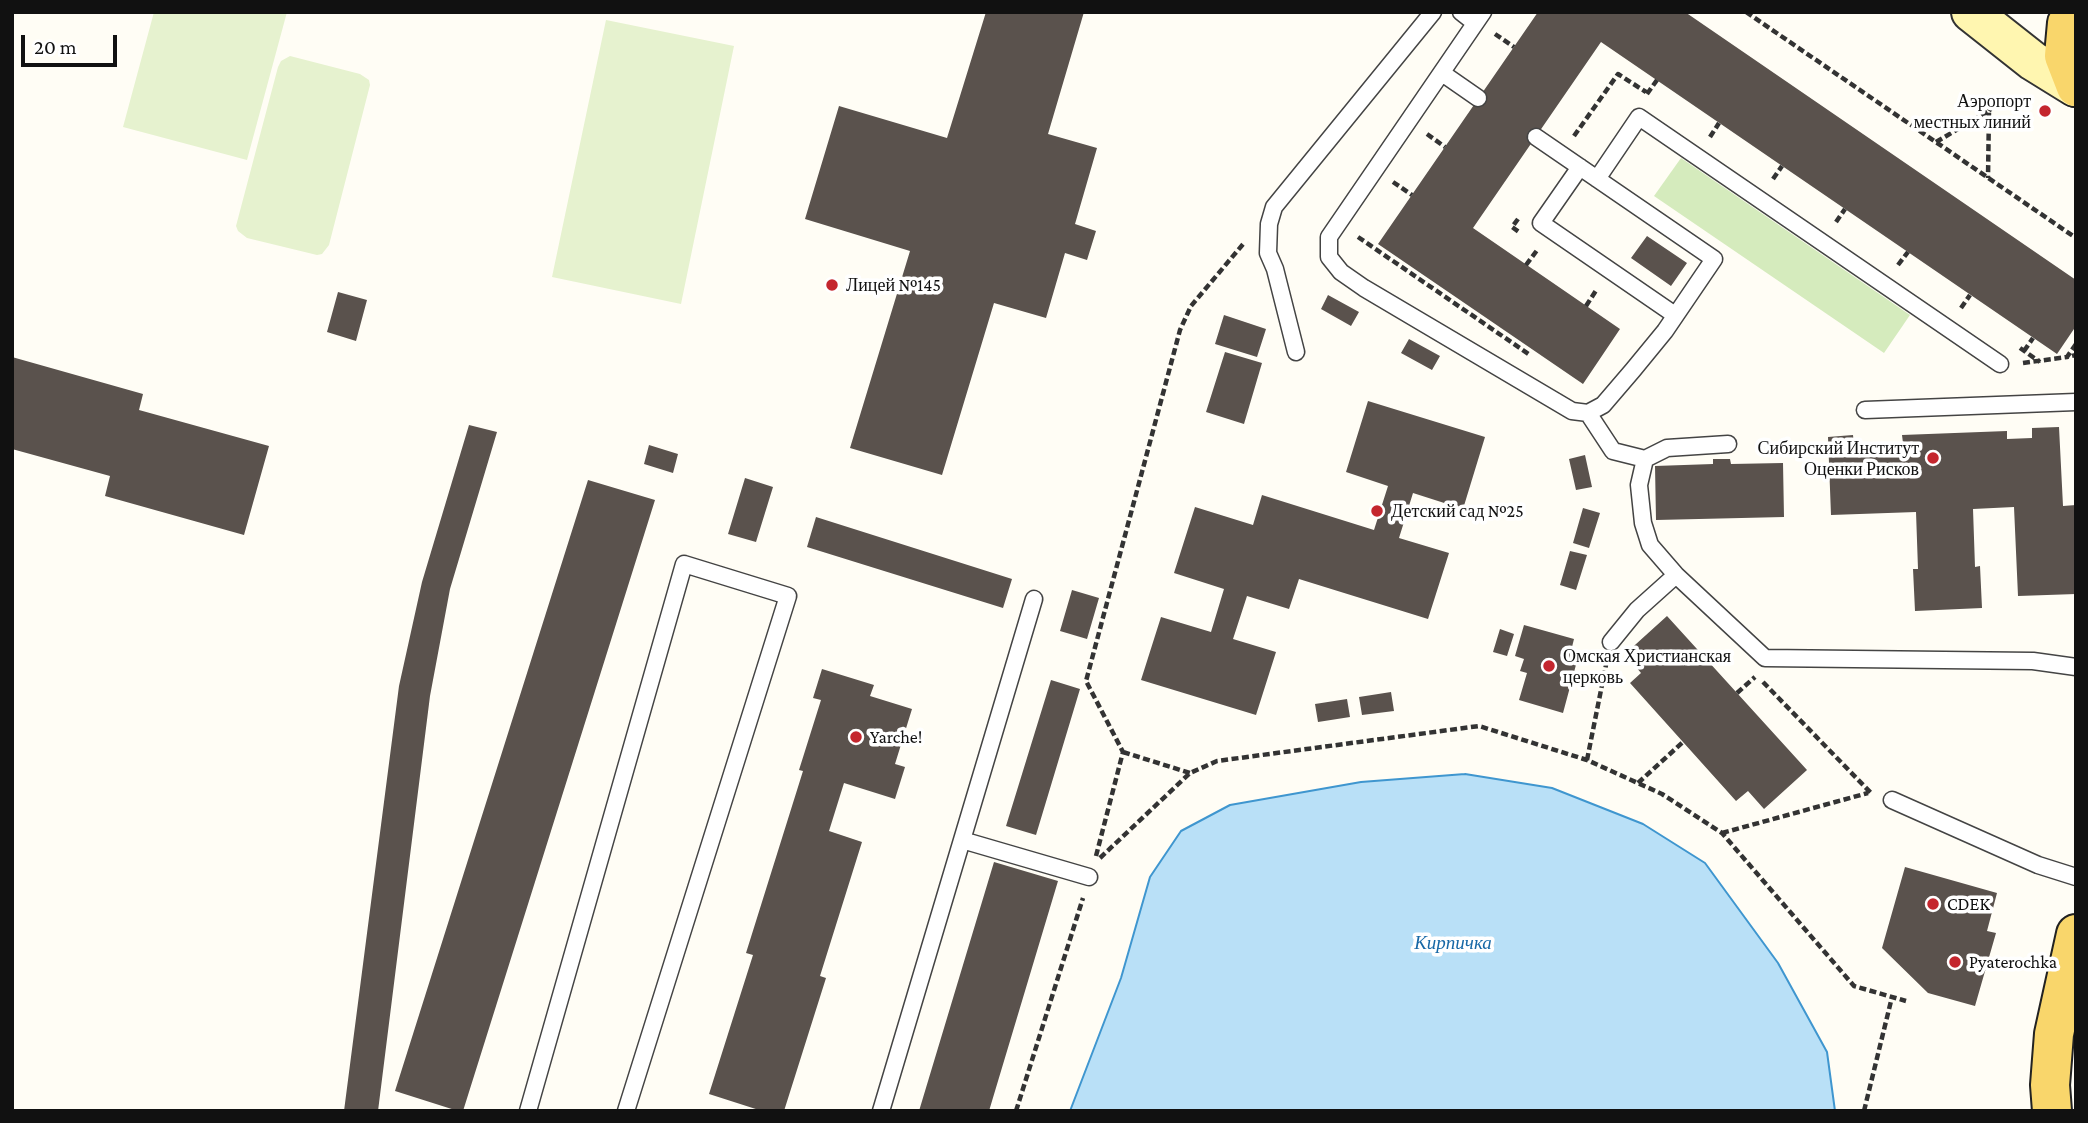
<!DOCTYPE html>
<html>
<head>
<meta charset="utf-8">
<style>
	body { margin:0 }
	#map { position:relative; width:2088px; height:1123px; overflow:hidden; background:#fffdf5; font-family:"Crimson Pro",serif }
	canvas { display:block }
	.frame { position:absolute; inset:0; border:14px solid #111; pointer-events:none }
	.scale { position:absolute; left:21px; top:35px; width:96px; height:32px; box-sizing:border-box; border:4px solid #111; border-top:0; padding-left:9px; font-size:21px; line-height:24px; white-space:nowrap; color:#111; -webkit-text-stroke:5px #fff; paint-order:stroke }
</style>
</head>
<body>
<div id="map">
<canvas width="2088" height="1123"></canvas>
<div class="frame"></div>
<div class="scale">20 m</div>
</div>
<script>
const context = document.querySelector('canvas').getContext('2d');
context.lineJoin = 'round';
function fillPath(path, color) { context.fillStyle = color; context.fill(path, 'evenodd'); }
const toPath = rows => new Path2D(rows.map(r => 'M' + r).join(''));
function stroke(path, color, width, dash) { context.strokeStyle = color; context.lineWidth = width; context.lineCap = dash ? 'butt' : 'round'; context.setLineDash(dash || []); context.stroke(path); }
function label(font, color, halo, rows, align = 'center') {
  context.font = font + ' "Crimson Pro",serif'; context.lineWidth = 7; context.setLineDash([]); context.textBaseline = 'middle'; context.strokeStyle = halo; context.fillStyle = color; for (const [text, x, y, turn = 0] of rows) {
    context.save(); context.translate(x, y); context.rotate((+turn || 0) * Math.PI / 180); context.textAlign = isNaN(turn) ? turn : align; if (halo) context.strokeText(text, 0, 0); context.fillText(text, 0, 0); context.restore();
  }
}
fillPath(toPath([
	[1681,158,1910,315,1884,353,1654,196]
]), '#d5ebbd');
fillPath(toPath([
	[154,12,287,12,247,160,123,127],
	[606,20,734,46,681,304,552,277],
	[290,56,360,74,369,80,370,85,329,245,322,254,317,255,247,238,238,231,236,226,278,67,281,61]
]), '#e6f2cf');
const water = toPath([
	[1465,774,1552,788,1643,824,1705,863,1778,963,1827,1052,1835,1111,1070,1111,1121,978,1150,877,1181,831,1230,805,1361,782,1465,774]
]);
fillPath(water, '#b9e0f7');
stroke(water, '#3f96cf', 2);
fillPath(toPath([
	[986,12,1084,12,1048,134,1097,148,1075,224,1096,231,1087,260,1065,253,1046,318,994,303,942,475,850,448,910,251,805,219,839,106,947,138],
	[1538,12,1685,12,2076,280,2076,326,2057,354,1601,42,1473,228,1620,329,1583,384,1378,244],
	[1647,236,1687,263,1671,286,1631,258],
	[338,292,367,300,356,341,327,332],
	[1328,295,1359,312,1351,326,1321,309],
	[1224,315,1266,329,1257,357,1215,344],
	[1409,339,1440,356,1432,370,1401,353],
	[1225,352,1262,363,1244,424,1206,412],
	[12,357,143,394,139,410,269,446,244,535,105,496,110,476,12,449],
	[1368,401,1485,437,1463,509,1413,493,1399,538,1449,553,1428,619,1299,579,1289,609,1247,596,1233,639,1276,652,1256,715,1141,680,1161,617,1211,632,1224,589,1174,573,1195,507,1253,525,1262,495,1374,530,1388,486,1346,472],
	[469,425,497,432,450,589,430,696,378,1111,344,1111,399,686,422,582],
	[2059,427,2063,506,2076,505,2076,594,2018,596,2014,507,1973,509,1975,567,1980,566,1982,608,1915,611,1913,569,1918,569,1916,512,1831,515,1828,437,1853,435,1854,445,1903,443,1902,435,2007,431,2007,439,2032,438,2032,428],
	[649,445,678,454,673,473,644,464],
	[1585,455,1592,487,1576,490,1569,459],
	[1713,459,1730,459,1731,464,1783,463,1784,517,1656,520,1655,466,1713,464],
	[745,478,773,487,756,542,728,534],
	[588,480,655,500,463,1111,458,1111,395,1091],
	[1583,508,1600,513,1589,548,1573,543],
	[816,517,1012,579,1003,608,807,547],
	[1570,551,1587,555,1576,590,1560,585],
	[1072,590,1099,598,1087,639,1060,631],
	[1667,616,1807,770,1764,809,1748,791,1736,801,1630,683,1641,673,1625,654],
	[1524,625,1574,639,1569,659,1577,661,1563,713,1519,700,1527,673,1520,671,1524,659,1515,656],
	[1500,629,1514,634,1507,656,1493,652],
	[822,669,874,685,870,696,912,709,895,764,905,767,895,799,844,783,829,831,862,842,820,976,826,978,784,1111,762,1111,709,1094,753,955,746,953,803,771,799,770,821,700,813,698],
	[1051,680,1080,689,1036,835,1006,826],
	[1391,692,1394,711,1362,715,1359,697],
	[1347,699,1350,717,1318,722,1315,704],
	[994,862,1058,881,989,1111,919,1111],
	[1905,867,1997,893,1987,931,1996,933,1975,1006,1928,993,1882,948]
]), '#5a524d');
const service = toPath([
	[1461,12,1475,23],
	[1483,12,1329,237,1329,257,1341,272,1364,288,1572,411,1588,413,1603,405,1633,370,1665,331,1714,259,1536,137],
	[1442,73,1478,98],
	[1580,167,1541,223,1675,315],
	[1597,179,1639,117,2000,364],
	[1296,352,1275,269,1268,253,1269,224,1274,207,1433,12],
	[1865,410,2076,402],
	[1588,413,1613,451,1645,459],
	[1728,444,1667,448,1645,459,1639,485,1643,523,1650,545,1676,575,1765,658,2033,661,2076,667],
	[1611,642,1637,610,1676,575],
	[1892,800,2038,865,2076,877],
	[962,840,1089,877],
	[528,1111,684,564,788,596,626,1111],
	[881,1111,1034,599]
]);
const secondary = toPath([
	[1971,12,2033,61,2075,87]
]);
const primary = toPath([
	[2074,12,2067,23,2064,56,2076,87],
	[2052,1111,2050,1085,2054,1034,2076,934]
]);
stroke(service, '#444', 19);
stroke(secondary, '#333', 42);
stroke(primary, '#222', 42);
stroke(toPath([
	[1746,12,2076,238],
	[1495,34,1514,47],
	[1647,94,1657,80],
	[1989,111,1997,98],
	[1427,134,1445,147],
	[1574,136,1618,74,1646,92],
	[1710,137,1719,123],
	[1936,142,1989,111,1988,178],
	[1773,179,1782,166],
	[1393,182,1412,195],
	[1518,219,1512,227,1519,232],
	[1836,222,1845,209],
	[1358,237,1530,355],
	[1526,265,1538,249],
	[1898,265,1908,252],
	[1586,306,1597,289],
	[1961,308,1970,295],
	[2076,344,2067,357,2076,355],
	[2020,348,2040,362],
	[2024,351,2033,338],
	[2023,363,2067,357],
	[1763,682,1871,793],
	[1737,693,1755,677],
	[1123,752,1190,773],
	[1587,760,1606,665],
	[1638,783,1683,742],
	[1722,833,1868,793],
	[1096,856,1123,752,1086,681,1180,330,1191,306,1244,243],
	[1100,858,1190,773,1217,761,1479,726,1587,760,1662,794,1722,833,1854,986,1906,1001],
	[1016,1111,1083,898],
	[1864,1111,1892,997]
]), '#333', 4.5, [7, 3.5]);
stroke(service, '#fff', 16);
stroke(secondary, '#fff6b0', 38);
stroke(primary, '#f9d66b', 38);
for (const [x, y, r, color] of [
	[2045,111,7,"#c4262e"],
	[832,285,7,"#c4262e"],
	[1933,458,7,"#c4262e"],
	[1377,511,7,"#c4262e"],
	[1549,666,7,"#c4262e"],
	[856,737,7,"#c4262e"],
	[1933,904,7,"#c4262e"],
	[1955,962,7,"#c4262e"]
]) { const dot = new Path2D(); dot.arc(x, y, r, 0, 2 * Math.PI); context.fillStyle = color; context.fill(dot); stroke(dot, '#fff', 2.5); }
label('18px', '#111', '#fff', [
	["Аэропорт",2031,101,"right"],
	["местных линий",2031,122,"right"],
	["Лицей №145",846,285],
	["Сибирский Институт",1919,448,"right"],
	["Оценки Рисков",1919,469,"right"],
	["Детский сад №25",1391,511],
	["Омская Христианская",1563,656],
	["церковь",1563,677],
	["Yarche!",870,737],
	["CDEK",1947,904],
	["Pyaterochka",1969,962]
], 'left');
label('italic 19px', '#1768a6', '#fff', [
	["Кирпичка",1453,943]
]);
</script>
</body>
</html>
